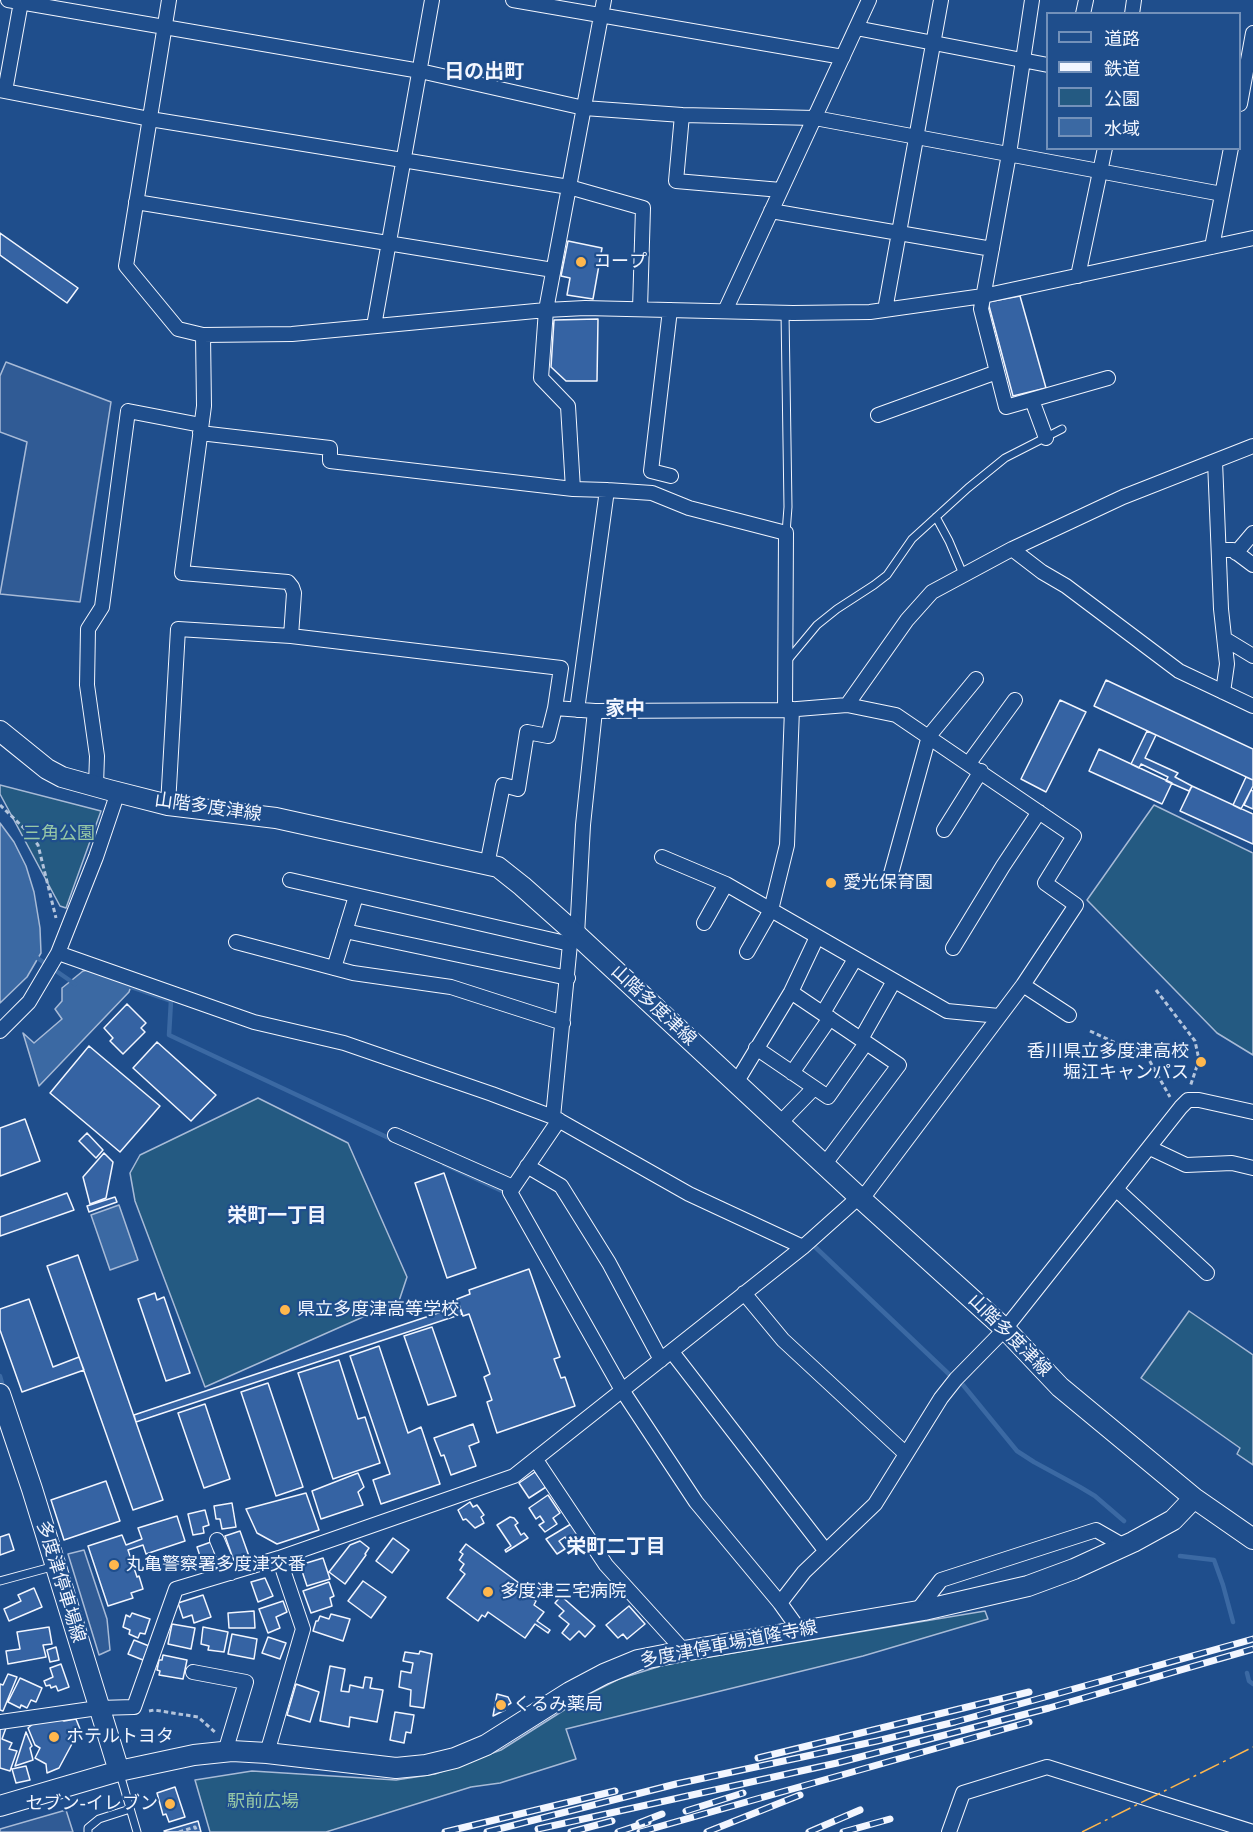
<!DOCTYPE html>
<html>
<head>
<meta charset="utf-8">
<style>
	body { margin:0 }
	#map { position:relative; width:1253px; height:1832px; overflow:hidden; background:#1f4e8c; font-family:"DejaVu Sans","Noto Sans JP",sans-serif }
	canvas { display:block }
	.legend { position:absolute; left:1046px; top:12px; width:195px; height:138px; box-sizing:border-box; background:#1f4e8c; border:2px solid #7391ba; margin:0; padding:8px 10px; list-style:none; font-size:18px; color:#f2f6ff }
	.legend li { display:flex; align-items:center; gap:12px; height:30px }
	.legend b { width:30px; border:2px solid #7391ba }
</style>
</head>
<body>
<div id="map">
<canvas width="1253" height="1832"></canvas>
<ul class="legend">
<li><b style="height:8px;background:#1f4e8c"></b>道路</li>
<li><b style="height:8px;background:#f2f6ff"></b>鉄道</li>
<li><b style="height:16px;background:#245a82"></b>公園</li>
<li><b style="height:16px;background:#3b69a3"></b>水域</li>
</ul>
</div>
<script>
const context = document.querySelector('canvas').getContext('2d');
context.lineJoin = 'round';
function fillPath(path, color) { context.fillStyle = color; context.fill(path, 'evenodd'); }
const toPath = rows => new Path2D(rows.map(r => 'M' + r).join(''));
function stroke(path, color, width, dash) { context.strokeStyle = color; context.lineWidth = width; context.lineCap = dash ? 'butt' : 'round'; context.setLineDash(dash || []); context.stroke(path); }
function label(font, color, halo, rows, align = 'center') {
  context.font = font + ' "DejaVu Sans","Noto Sans JP",sans-serif'; context.lineWidth = 4.5; context.setLineDash([]); context.textBaseline = 'middle'; context.strokeStyle = halo; context.fillStyle = color; for (const [text, x, y, turn = 0] of rows) {
    context.save(); context.translate(x, y); context.rotate((+turn || 0) * Math.PI / 180); context.textAlign = isNaN(turn) ? turn : align; if (halo) context.strokeText(text, 0, 0); context.fillText(text, 0, 0); context.restore();
  }
}
const green = toPath([
	[0,785,101,811,66,908,60,906,0,794,0,785],
	[1154,805,1253,853,1253,1055,1217,1033,1087,900,1154,805],
	[258,1098,348,1143,407,1277,399,1301,205,1387,135,1201,130,1173,140,1155,258,1098],
	[1189,1311,1253,1355,1253,1465,1237,1454,1240,1448,1141,1378,1189,1311],
	[985,1611,988,1619,863,1656,566,1729,576,1759,500,1783,471,1787,326,1832,210,1832,195,1780,252,1771,396,1780,435,1774,501,1750,591,1693,619,1679,667,1664,985,1611]
]);
fillPath(green, '#245a82');
stroke(green, '#a8bbd7', 1.5);
const parking = toPath([
	[6,362,111,402,80,602,0,594,27,442,0,432,0,376,6,362],
	[84,1550,107,1619,110,1650,99,1655,68,1554,84,1550],
	[66,1810,73,1832,0,1832,0,1829,66,1810]
]);
fillPath(parking, '#305b95');
stroke(parking, '#a8bbd7', 1.5);
const water = toPath([
	[0,823,14,842,26,866,34,892,40,928,41,953,27,977,0,1003,0,823],
	[93,969,132,983,129,992,39,1086,23,1033,34,1043,62,1019,55,1009,62,1001,62,988,83,971,93,969],
	[119,1205,138,1260,110,1270,91,1215,119,1205]
]);
fillPath(water, '#3b69a3');
stroke(water, '#a8bbd7', 1.5);
stroke(toPath([
	[33,955,75,984],
	[128,986,171,1001,169,1035,393,1140],
	[444,1164,502,1191],
	[813,1245,953,1378],
	[0,1376,4,1390],
	[963,1385,1017,1451,1034,1462,1080,1487,1095,1496,1124,1521],
	[1180,1556,1214,1560,1223,1585,1233,1622],
	[1247,1673,1249,1681,1253,1684]
]), '#3b69a3', 4.5);
const building = toPath([
	[0,233,78,288,67,303,0,255,0,233],
	[568,241,602,248,593,299,567,295,570,278,561,276,568,241],
	[1020,296,1046,388,1013,396,988,302,1020,296],
	[598,319,597,381,566,381,551,367,554,320,598,319],
	[1106,680,1253,749,1253,780,1094,706,1106,680],
	[1060,700,1086,712,1046,792,1021,779,1060,700],
	[1147,731,1156,735,1145,758,1178,773,1175,777,1192,786,1189,791,1166,781,1168,777,1141,764,1139,768,1131,764,1147,731],
	[1099,749,1172,783,1162,804,1089,771,1099,749],
	[1246,777,1253,780,1253,786,1241,809,1233,805,1246,777],
	[1192,786,1253,814,1253,844,1180,811,1192,786],
	[1251,790,1253,791,1253,809,1244,805,1251,790],
	[127,1004,146,1023,141,1028,145,1032,123,1054,110,1041,113,1038,104,1028,127,1004],
	[157,1042,216,1095,191,1121,133,1068,157,1042],
	[89,1046,160,1106,120,1152,50,1093,89,1046],
	[25,1119,40,1161,0,1176,0,1128,25,1119],
	[87,1133,103,1150,96,1158,79,1141,87,1133],
	[104,1153,113,1162,106,1198,90,1204,83,1177,104,1153],
	[444,1173,476,1268,447,1278,415,1183,444,1173],
	[67,1193,74,1210,0,1236,0,1217,67,1193],
	[115,1197,117,1202,89,1212,87,1206,115,1197],
	[78,1255,163,1500,133,1510,47,1266,78,1255],
	[529,1269,560,1357,554,1359,561,1378,565,1377,575,1406,497,1433,487,1402,492,1400,484,1377,490,1374,469,1314,463,1316,457,1299,470,1294,469,1290,529,1269],
	[155,1293,157,1300,164,1297,190,1373,166,1381,138,1299,155,1293],
	[29,1299,53,1367,79,1357,84,1370,22,1392,0,1330,0,1309,29,1299],
	[459,1306,462,1314,136,1422,134,1415,459,1306],
	[432,1327,456,1396,428,1405,404,1336,432,1327],
	[379,1346,408,1433,421,1427,440,1484,381,1504,373,1480,390,1474,350,1356,379,1346],
	[339,1360,358,1419,365,1417,380,1463,333,1479,298,1373,339,1360],
	[268,1383,303,1487,276,1496,241,1392,268,1383],
	[205,1404,230,1479,204,1488,178,1413,205,1404],
	[473,1424,479,1442,469,1446,476,1466,451,1475,444,1455,441,1456,434,1438,473,1424],
	[535,1472,546,1487,529,1498,519,1483,535,1472],
	[358,1473,364,1487,358,1492,363,1505,321,1519,312,1491,358,1473],
	[106,1481,120,1521,64,1540,51,1500,106,1481],
	[306,1493,319,1530,277,1544,257,1533,246,1509,306,1493],
	[548,1495,560,1513,553,1518,557,1524,545,1532,539,1525,544,1522,540,1516,536,1519,529,1508,548,1495],
	[470,1502,473,1507,477,1505,484,1515,481,1517,484,1523,475,1528,466,1519,463,1520,458,1510,470,1502],
	[232,1503,236,1527,222,1529,220,1519,216,1519,214,1506,232,1503],
	[205,1510,209,1525,203,1527,204,1533,193,1535,188,1514,205,1510],
	[177,1516,185,1541,146,1554,143,1545,128,1550,137,1577,139,1576,143,1589,131,1593,133,1598,108,1606,88,1546,122,1535,126,1545,142,1539,138,1528,177,1516],
	[510,1517,514,1518,518,1523,515,1525,521,1535,524,1533,528,1538,506,1552,505,1550,511,1546,497,1525,510,1517],
	[571,1524,583,1543,574,1549,565,1537,559,1541,565,1549,557,1554,546,1539,571,1524],
	[240,1531,250,1559,235,1564,225,1536,240,1531],
	[9,1534,14,1550,0,1555,0,1537,9,1534],
	[393,1538,409,1550,392,1573,376,1561,393,1538],
	[360,1541,369,1548,365,1554,366,1555,345,1584,329,1572,350,1545,360,1541],
	[211,1542,219,1567,205,1571,197,1547,211,1542],
	[466,1544,519,1583,516,1587,536,1601,534,1605,544,1612,537,1621,550,1630,548,1633,535,1624,525,1638,488,1612,485,1617,482,1615,478,1621,447,1598,465,1574,460,1570,464,1564,459,1560,463,1554,460,1552,466,1544],
	[323,1558,330,1579,307,1586,300,1565,323,1558],
	[265,1578,273,1596,258,1602,251,1582,265,1578],
	[363,1581,386,1597,371,1618,348,1601,363,1581],
	[329,1582,334,1596,330,1598,332,1606,311,1613,303,1591,329,1582],
	[34,1588,42,1607,9,1621,4,1609,21,1601,18,1595,34,1588],
	[203,1595,211,1617,194,1623,192,1615,183,1618,178,1603,203,1595],
	[561,1596,595,1626,585,1637,579,1631,570,1640,562,1633,569,1624,559,1616,564,1611,555,1603,561,1596],
	[283,1601,287,1612,276,1617,280,1628,268,1633,259,1609,283,1601],
	[629,1606,645,1624,627,1639,623,1634,618,1638,606,1625,629,1606],
	[254,1611,255,1628,229,1628,228,1613,254,1611],
	[132,1613,150,1619,145,1634,140,1633,138,1638,129,1634,130,1630,123,1627,126,1615,130,1617,132,1613],
	[331,1614,350,1619,343,1641,313,1631,316,1621,318,1621,320,1616,329,1619,331,1614],
	[172,1624,195,1628,191,1649,168,1644,172,1624],
	[49,1627,52,1644,43,1645,46,1657,8,1664,6,1651,20,1649,17,1632,49,1627],
	[203,1627,228,1632,224,1652,208,1650,209,1646,201,1644,203,1627],
	[232,1634,257,1639,254,1659,228,1654,232,1634],
	[268,1637,286,1643,280,1659,262,1653,268,1637],
	[134,1640,149,1646,143,1660,128,1654,134,1640],
	[56,1647,59,1660,50,1662,47,1650,56,1647],
	[420,1651,432,1654,424,1708,410,1706,411,1690,399,1687,401,1671,411,1673,413,1663,403,1661,405,1652,419,1654,420,1651],
	[163,1655,187,1660,183,1679,159,1675,160,1671,157,1670,159,1660,162,1660,163,1655],
	[61,1664,69,1687,58,1691,56,1686,51,1688,50,1685,46,1686,44,1681,53,1677,50,1668,61,1664],
	[330,1666,345,1669,341,1691,349,1692,350,1685,363,1688,365,1677,372,1678,370,1688,383,1690,377,1722,350,1717,349,1727,320,1721,330,1666],
	[8,1674,17,1677,3,1711,0,1710,0,1684,3,1685,8,1674],
	[20,1678,42,1688,36,1702,31,1700,27,1708,21,1705,20,1708,8,1702,20,1678],
	[296,1684,319,1692,310,1722,287,1715,296,1684],
	[497,1694,508,1697,511,1703,503,1708,505,1710,493,1716,497,1694],
	[395,1712,414,1715,411,1733,406,1732,404,1743,390,1740,395,1712],
	[56,1717,64,1721,76,1719,80,1729,59,1768,47,1773,46,1764,35,1758,40,1748,35,1745,28,1728,39,1719,56,1717],
	[7,1725,2,1739,12,1743,9,1749,17,1751,10,1771,0,1768,0,1726,7,1725],
	[26,1732,32,1746,30,1748,33,1760,15,1766,26,1732],
	[26,1766,30,1780,16,1783,12,1769,26,1766],
	[175,1787,185,1817,169,1822,166,1814,163,1815,157,1793,175,1787],
	[198,1821,201,1832,165,1832,164,1831,198,1821]
]);
fillPath(building, '#3563a3');
stroke(building, '#f2f6ff', 1.5);
const lane = toPath([
	[785,313,788,507,786,533],
	[936,517,949,541,963,574],
	[787,661,817,625,837,609,874,585,887,575,912,539,968,488,1005,458,1062,429],
	[0,1581,55,1566],
	[120,1774,137,1832],
	[88,1832,88,1828,99,1819,130,1809]
]);
const street = toPath([
	[8,0,420,71,584,108,682,115,676,181,781,190],
	[169,0,126,266,178,329,203,335],
	[513,0,843,57],
	[1032,0,1009,154,981,309,1006,407,1108,378],
	[1083,14,1086,0],
	[1132,14,1134,0],
	[856,28,1048,65],
	[0,90,150,119,569,187,643,208,640,309],
	[5,91,21,2],
	[1240,104,1253,33],
	[682,115,815,118,1222,194],
	[136,202,553,270],
	[771,211,992,249],
	[1212,247,1231,148],
	[1078,276,1105,148],
	[670,310,651,471,671,476],
	[885,310,941,0],
	[725,311,869,0],
	[374,326,432,0],
	[1032,400,1046,438],
	[878,415,997,372],
	[200,433,330,448,330,461,573,489],
	[1215,461,1221,609,1227,664,1223,692],
	[607,490,652,493,689,508,786,533,785,710],
	[1012,549,1042,572,1066,586,1179,671,1253,706],
	[1219,550,1233,550,1253,565],
	[1236,553,1253,533],
	[291,636,294,593,292,587,288,582,182,573,204,406,203,335,292,334,546,310,585,308,793,313,870,312,983,296,1253,238],
	[1225,639,1253,656],
	[847,705,907,620,932,592,1012,549,1123,497,1253,446],
	[577,710,607,490,573,489,568,406,541,378,546,310,604,0],
	[595,711,583,825,577,935,570,944,553,1117,689,1194,803,1247],
	[969,763,1015,700],
	[96,785,97,756,87,685,88,629,102,607,128,411,201,425],
	[944,830,981,771],
	[662,857,726,884,947,1011,999,1016],
	[487,865,503,785,518,789,527,732,548,736,555,708],
	[290,880,570,944],
	[889,881,929,736,976,679],
	[704,923,726,884],
	[345,931,568,978],
	[236,942,353,973,451,987,563,1023],
	[953,948,1003,866,1039,812],
	[747,952,771,910,787,845,792,709],
	[58,953,254,1022,344,1043,492,1094,553,1117],
	[334,968,356,896],
	[1023,985,1069,1015],
	[791,992,899,1065,824,1165],
	[823,1013,855,959],
	[0,1031,29,1002,58,953,96,857,118,792],
	[861,1039,894,981],
	[756,1048,828,1097,866,1043],
	[792,1073,830,1018],
	[736,1083,791,992,817,937],
	[559,1120,510,1192,622,1390,696,1502,780,1603,800,1631],
	[780,1123,814,1088],
	[395,1135,513,1187],
	[1150,1148,1186,1165,1232,1163,1253,1168],
	[527,1166,561,1186,609,1263,661,1360],
	[1117,1190,1207,1273],
	[744,1293,783,1340,906,1454],
	[672,1352,825,1550],
	[536,1460,606,1565,684,1651],
	[217,1540,231,1573],
	[780,1603,804,1572,875,1504,941,1398,956,1379,1005,1329,1181,1107,1188,1100,1199,1100,1253,1112],
	[917,1611,941,1580,1096,1530,1124,1546],
	[193,1672,246,1682,225,1752],
	[0,1722,98,1708,134,1707,176,1589,279,1558,514,1476,803,1247,859,1197,868,1191,1023,985,1076,905,1045,883,1074,836,896,715,847,705,785,710,595,711,555,708,561,668,291,636,178,629,168,805],
	[267,1753,303,1629,279,1558],
	[949,1832,963,1793,1047,1767,1253,1832]
]);
const secondary = toPath([
	[0,731,47,769,62,777,109,790,168,805,276,818,498,867,522,886,577,935,859,1197,1005,1329,1060,1387,1194,1498,1253,1539],
	[0,1394,32,1489,119,1771],
	[0,1806,119,1771,194,1755,232,1751,267,1753,396,1768,426,1765,455,1758,486,1745,570,1692,604,1674,638,1660,684,1651,924,1610,1028,1586,1074,1569,1133,1542,1173,1520,1194,1498]
]);
stroke(lane, '#f2f6ff', 9);
stroke(street, '#f2f6ff', 16);
stroke(secondary, '#f2f6ff', 22);
stroke(toPath([
	[0,805,28,832,38,845,56,918],
	[1156,990,1195,1041,1199,1060,1190,1087],
	[1090,1031,1148,1058,1170,1097],
	[149,1711,154,1710,198,1717,216,1733],
	[179,1832,195,1827,197,1832]
]), '#b3c4dc', 3, [4.5, 3]);
stroke(lane, '#1f4e8c', 7);
stroke(street, '#1f4e8c', 14);
stroke(secondary, '#1f4e8c', 20);
const rail = toPath([
	[758,1758,1029,1692],
	[686,1811,743,1793],
	[639,1823,662,1814],
	[538,1829,837,1763,1049,1708,1253,1649],
	[445,1832,615,1791],
	[487,1832,676,1784,877,1741,955,1722,1253,1639],
	[571,1832,612,1821],
	[618,1832,648,1822],
	[640,1832,1029,1722],
	[707,1832,800,1795],
	[809,1832,860,1810],
	[843,1832,890,1819]
]);
stroke(rail, '#f2f6ff', 7);
stroke(rail, '#1f4e8c', 4.5, [14]);
stroke(toPath([
	[1082,1832,1253,1747]
]), '#ffb74d', 1.5, [21, 4.5, 3, 4.5]);
for (const [x, y, r, color] of [
	[581,262,6,"#ffb74d"],
	[831,883,6,"#ffb74d"],
	[1201,1062,6,"#ffb74d"],
	[285,1310,6,"#ffb74d"],
	[114,1565,6,"#ffb74d"],
	[488,1592,6,"#ffb74d"],
	[501,1705,6,"#ffb74d"],
	[54,1737,6,"#ffb74d"],
	[170,1804,6,"#ffb74d"]
]) { const dot = new Path2D(); dot.arc(x, y, r, 0, 2 * Math.PI); context.fillStyle = color; context.fill(dot); stroke(dot, '#1f4e8c', 2); }
label('18px', '#f2f6ff', '#1f4e8c', [
	["コープ",593,262],
	["愛光保育園",843,883],
	["香川県立多度津高校",1189,1052,"right"],
	["堀江キャンパス",1189,1073,"right"],
	["県立多度津高等学校",297,1310],
	["丸亀警察署多度津交番",126,1565],
	["多度津三宅病院",500,1592],
	["くるみ薬局",513,1705],
	["ホテルトヨタ",66,1737],
	["セブン-イレブン",158,1804,"right"]
], 'left');
label('18px', '#f2f6ff', '#1f4e8c', [
	["山階多度津線",208,808,8],
	["山階多度津線",653,1006,43],
	["山階多度津線",1009,1336,45],
	["多度津停車場線",60,1582,73],
	["多度津停車場道隆寺線",729,1645,-11]
]);
label('18px', '#97c8a6', '#1f4e8c', [
	["三角公園",59,834],
	["駅前広場",263,1802]
]);
label('bold 20px', '#f2f6ff', '#1f4e8c', [
	["日の出町",484,73],
	["家中",625,710],
	["栄町一丁目",277,1217],
	["栄町二丁目",616,1548]
]);
</script>
</body>
</html>
